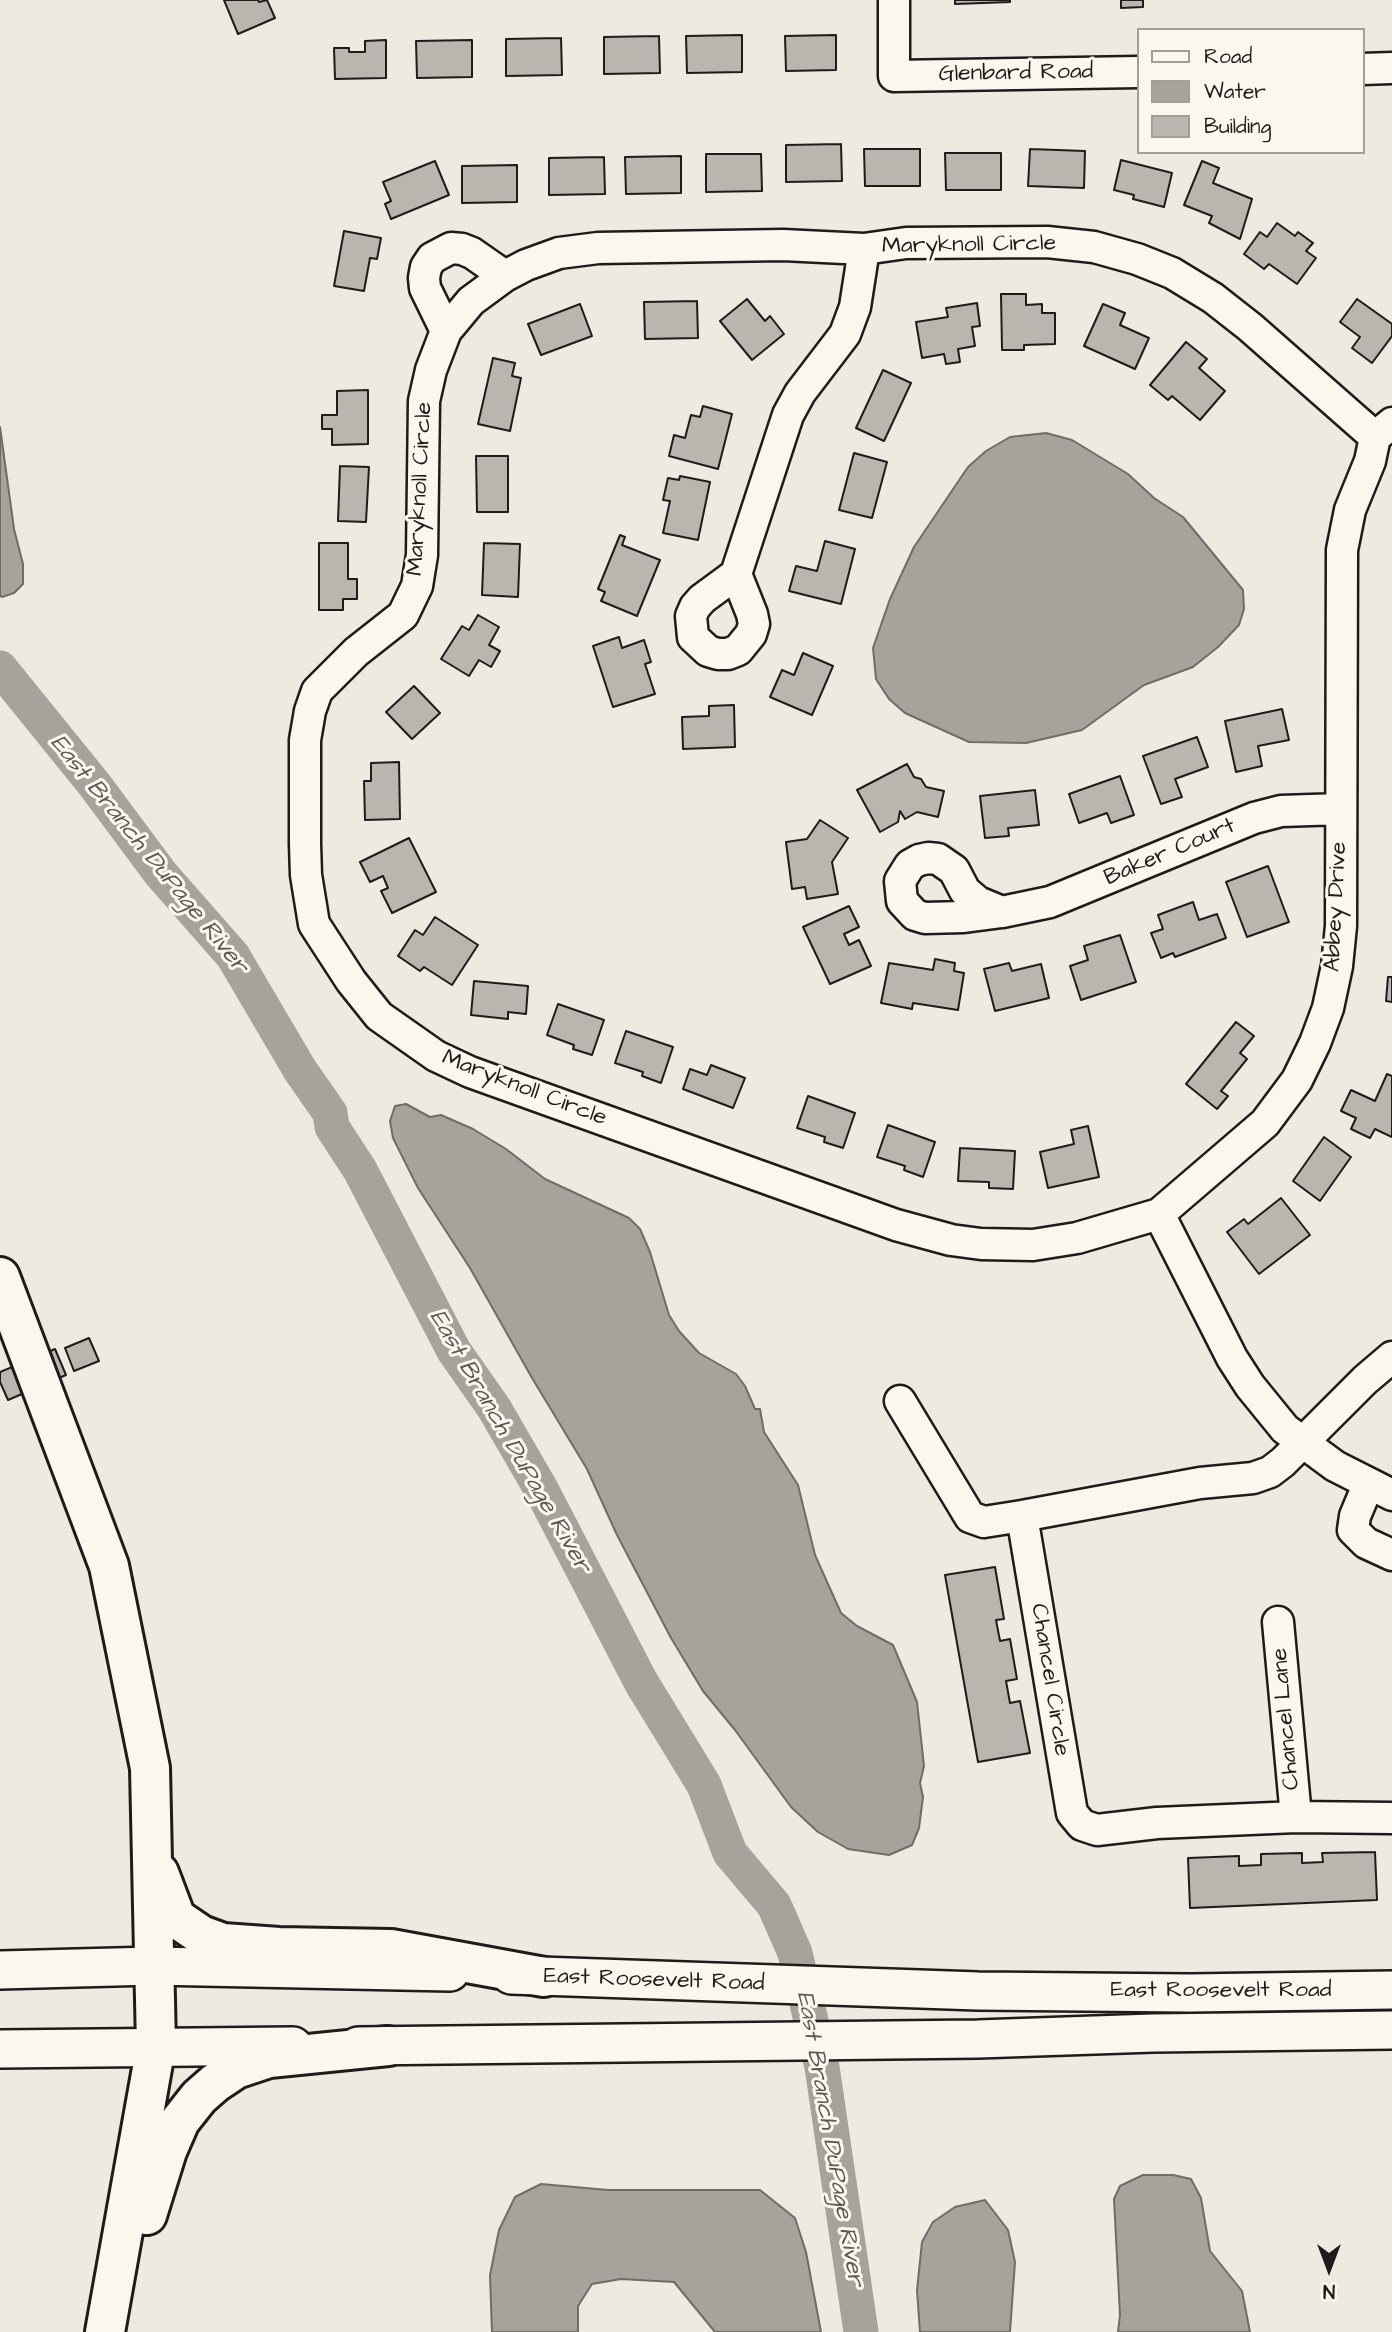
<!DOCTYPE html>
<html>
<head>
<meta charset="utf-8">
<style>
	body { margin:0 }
	#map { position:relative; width:1392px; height:2332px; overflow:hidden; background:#eeeadf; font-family:"Architects Daughter",sans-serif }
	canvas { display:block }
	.legend { position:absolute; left:1137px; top:28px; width:228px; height:126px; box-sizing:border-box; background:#fbf7ec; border:2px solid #a29f99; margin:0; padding:9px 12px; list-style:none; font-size:21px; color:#1c1c1c }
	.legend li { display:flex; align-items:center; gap:14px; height:35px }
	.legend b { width:35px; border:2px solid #a29f99 }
	.north { position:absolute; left:1294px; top:2234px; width:70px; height:70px; -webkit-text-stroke:5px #fbf7ec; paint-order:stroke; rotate:180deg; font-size:19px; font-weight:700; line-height:28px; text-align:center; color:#1c1c1c }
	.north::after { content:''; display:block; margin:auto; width:24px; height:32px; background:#1c1c1c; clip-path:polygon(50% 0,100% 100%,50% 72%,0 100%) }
</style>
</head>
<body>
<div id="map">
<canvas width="1392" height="2332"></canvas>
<ul class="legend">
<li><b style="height:9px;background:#fbf7ec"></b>Road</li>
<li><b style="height:19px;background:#a6a39d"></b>Water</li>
<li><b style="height:19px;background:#b9b6af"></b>Building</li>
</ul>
<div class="north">N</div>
</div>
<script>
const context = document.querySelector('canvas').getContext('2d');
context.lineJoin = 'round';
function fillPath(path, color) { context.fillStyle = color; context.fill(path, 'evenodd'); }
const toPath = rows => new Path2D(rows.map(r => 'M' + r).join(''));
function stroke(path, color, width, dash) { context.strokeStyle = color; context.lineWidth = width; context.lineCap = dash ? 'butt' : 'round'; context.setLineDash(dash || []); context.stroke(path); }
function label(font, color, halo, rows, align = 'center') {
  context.font = font + ' "Architects Daughter",sans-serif'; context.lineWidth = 6; context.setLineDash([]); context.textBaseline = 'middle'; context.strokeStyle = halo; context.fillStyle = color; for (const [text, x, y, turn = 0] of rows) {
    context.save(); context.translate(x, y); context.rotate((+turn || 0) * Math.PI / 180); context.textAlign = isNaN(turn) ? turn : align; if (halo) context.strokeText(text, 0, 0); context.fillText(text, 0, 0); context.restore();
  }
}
const water = toPath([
	[0,427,14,529,23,564,23,584,14,593,2,597,0,596,0,427],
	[1046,433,1072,440,1128,474,1154,498,1183,517,1243,590,1244,609,1239,625,1218,647,1193,667,1144,685,1082,730,1026,743,969,742,905,713,889,699,876,679,873,648,890,599,914,547,968,467,986,451,1010,437,1046,433],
	[406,1104,430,1117,441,1115,473,1129,506,1149,545,1179,629,1218,640,1229,650,1252,669,1315,679,1331,699,1353,736,1374,745,1386,755,1409,760,1409,764,1432,798,1485,815,1555,841,1613,857,1626,893,1645,917,1702,924,1766,920,1783,923,1797,919,1828,912,1845,889,1855,848,1849,818,1832,791,1807,735,1730,703,1691,671,1638,617,1535,587,1469,532,1378,470,1268,418,1188,393,1138,390,1121,395,1106,406,1104],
	[1143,2175,1173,2175,1191,2179,1201,2198,1210,2251,1242,2291,1250,2332,1118,2332,1120,2315,1114,2199,1120,2186,1143,2175],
	[541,2184,608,2190,760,2190,795,2218,806,2252,821,2332,715,2332,674,2282,621,2279,592,2284,578,2306,578,2332,492,2332,490,2275,499,2230,515,2197,541,2184],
	[985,2200,1008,2230,1015,2262,1010,2332,920,2332,917,2290,922,2242,933,2222,955,2207,985,2200]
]);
fillPath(water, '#a6a39d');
stroke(water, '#6f6d69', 2);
stroke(toPath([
	[0,668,94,784,161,874,233,956,300,1070,330,1113,332,1127,360,1170,454,1351,494,1408,541,1489,641,1682,704,1785,730,1853,774,1905,795,1953,822,2067,861,2332]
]), '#a6a39d', 35);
const building = toPath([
	[224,0,258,0,259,2,267,0,275,18,238,34,224,0],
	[955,0,1010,0,1010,2,955,4,955,0],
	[1121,0,1143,0,1143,7,1121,8,1121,0],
	[742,35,742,72,687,73,686,36,742,35],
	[836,35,836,70,786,71,785,36,836,35],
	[659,36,660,73,604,74,604,37,659,36],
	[561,38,562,75,506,76,506,39,561,38],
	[386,40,386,78,335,79,334,48,349,48,349,52,365,52,365,41,386,40],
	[472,40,472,77,417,78,416,41,472,40],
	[841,144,842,181,786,182,786,145,841,144],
	[864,149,920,149,920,186,865,186,864,149],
	[1030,149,1085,151,1084,188,1028,186,1030,149],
	[945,153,1001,153,1001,190,946,190,945,153],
	[706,154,761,154,762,191,706,192,706,154],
	[681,156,681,193,626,194,625,157,681,156],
	[604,157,605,194,549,195,549,158,604,157],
	[1121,160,1172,173,1164,207,1133,199,1134,195,1114,190,1121,160],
	[435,161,449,195,391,219,385,204,391,201,383,182,435,161],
	[1202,161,1219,168,1213,183,1252,199,1240,239,1209,223,1212,216,1184,205,1202,161],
	[517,165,517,202,462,203,462,166,517,165],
	[1277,223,1295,236,1298,232,1313,243,1306,251,1316,258,1297,284,1269,264,1264,269,1244,254,1260,232,1267,237,1277,223],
	[344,231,381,238,377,259,370,258,364,291,334,286,344,231],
	[1001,294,1026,294,1026,305,1042,304,1042,313,1055,313,1055,344,1024,345,1024,350,1002,350,1001,294],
	[747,299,765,321,770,316,784,334,752,360,720,321,747,299],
	[1357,299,1392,324,1392,336,1372,363,1352,348,1360,337,1340,322,1357,299],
	[697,301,698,338,645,339,644,302,697,301],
	[977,303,980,326,972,327,975,346,958,349,960,362,946,364,944,354,922,358,916,322,948,317,946,308,977,303],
	[580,304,592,336,541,355,528,324,580,304],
	[1103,304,1125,313,1120,325,1149,338,1135,369,1084,346,1103,304],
	[1186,342,1207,359,1199,368,1225,391,1200,420,1172,396,1168,400,1150,385,1186,342],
	[493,358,515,363,512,376,521,378,510,431,478,424,493,358],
	[883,370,911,383,884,441,856,428,883,370],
	[368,390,368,444,332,445,332,429,322,429,322,415,337,415,337,391,368,390],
	[703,406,732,414,718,469,669,456,674,435,685,438,691,415,700,417,703,406],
	[854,453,887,462,872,518,839,510,854,453],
	[476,456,508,456,508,512,477,512,476,456],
	[340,466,369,467,366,522,338,521,340,466],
	[680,476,710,482,698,540,663,533,670,501,663,500,668,478,679,480,680,476],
	[620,535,625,537,622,545,660,560,637,616,601,601,605,592,598,589,620,535],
	[825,541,855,549,841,604,789,591,796,566,817,571,825,541],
	[319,543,348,543,348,579,357,579,357,599,343,599,343,610,319,610,319,543],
	[484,543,520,544,518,597,482,595,484,543],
	[478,615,499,627,489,645,500,651,491,667,479,660,469,676,441,659,462,626,469,630,478,615],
	[619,637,622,648,644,640,651,662,645,664,655,694,613,707,593,646,619,637],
	[803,653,833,666,812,715,770,697,782,670,794,675,803,653],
	[414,686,440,713,412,739,386,712,414,686],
	[734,705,735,747,683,749,682,717,709,716,709,706,734,705],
	[1282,709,1289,740,1258,746,1262,766,1236,772,1225,721,1282,709],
	[1197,737,1208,767,1175,779,1182,797,1161,804,1143,756,1197,737],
	[399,762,400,819,365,820,364,781,371,781,371,763,399,762],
	[907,764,914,777,921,779,926,787,944,791,938,817,917,812,905,819,900,811,898,822,880,832,857,790,907,764],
	[1120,776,1134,815,1111,823,1107,813,1079,823,1069,794,1120,776],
	[1035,790,1039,825,1008,828,1009,836,985,838,980,796,1035,790],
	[820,820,848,838,832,862,838,894,807,899,805,887,792,889,786,842,807,839,820,820],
	[409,838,436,892,392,913,381,891,388,888,383,876,370,882,360,862,409,838],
	[1268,866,1289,922,1247,937,1226,882,1268,866],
	[1193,902,1199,920,1217,914,1226,938,1175,957,1173,953,1161,958,1151,933,1163,929,1158,915,1193,902],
	[849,906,859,927,844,934,849,945,859,940,871,966,830,984,803,927,849,906],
	[435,917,478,945,452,985,424,967,420,971,398,956,415,930,423,935,435,917],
	[1120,935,1136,982,1081,1000,1070,966,1088,960,1084,946,1120,935],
	[935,959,955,963,954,971,964,973,958,1010,913,1003,912,1009,881,1003,889,963,933,970,935,959],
	[1009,963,1012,971,1041,964,1049,998,995,1011,984,969,1009,963],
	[1388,977,1392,977,1392,1002,1386,1001,1388,977],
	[474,981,528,986,526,1014,508,1012,508,1019,471,1015,474,981],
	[558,1004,604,1020,592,1055,573,1049,574,1045,547,1035,558,1004],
	[1236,1022,1254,1036,1240,1053,1247,1059,1221,1091,1228,1096,1217,1109,1186,1084,1236,1022],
	[626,1031,673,1047,661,1083,642,1076,643,1072,615,1063,626,1031],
	[711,1065,745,1078,733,1108,683,1089,690,1069,707,1075,711,1065],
	[1387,1074,1392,1076,1392,1137,1375,1129,1370,1138,1351,1129,1356,1118,1341,1111,1351,1090,1375,1101,1387,1074],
	[808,1096,855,1113,843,1148,824,1142,825,1137,797,1128,808,1096],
	[888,1125,935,1142,923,1177,904,1170,905,1166,877,1157,888,1125],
	[1088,1126,1099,1177,1048,1188,1040,1152,1074,1144,1071,1130,1088,1126],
	[1324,1137,1351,1157,1320,1201,1293,1181,1324,1137],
	[960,1148,1015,1151,1013,1189,989,1188,989,1182,958,1181,960,1148],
	[1281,1198,1310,1235,1259,1274,1227,1232,1244,1219,1248,1224,1281,1198],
	[89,1338,99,1361,74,1371,65,1348,89,1338],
	[55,1349,66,1375,8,1400,0,1382,0,1372,55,1349],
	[995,1567,1004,1619,996,1620,1000,1641,1010,1639,1017,1679,1006,1681,1010,1703,1020,1701,1030,1753,978,1762,945,1575,995,1567],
	[1375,1852,1377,1900,1190,1908,1188,1858,1239,1856,1239,1866,1261,1865,1261,1854,1302,1853,1302,1863,1323,1862,1322,1853,1375,1852]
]);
fillPath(building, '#b9b6af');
stroke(building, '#1c1c1c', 2);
const minor = toPath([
	[894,0,894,76,1138,72],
	[1362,69,1392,68],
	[446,331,425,288,424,278,426,267,432,258,451,248,462,249,472,253,505,276],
	[1375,437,1250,327,1213,298,1172,273,1137,259,1094,247,1047,242,906,243,864,249,783,245,598,248,559,253,526,265,505,276,471,301,446,331,431,370,424,401,422,555,417,586,403,615,356,652,317,691,310,711,305,740,305,844,306,875,314,924,351,981,379,1016,436,1056,470,1072,896,1225,951,1240,981,1244,1033,1245,1077,1238,1159,1214,1265,1123,1297,1080,1315,1043,1328,1008,1337,966,1341,926,1342,550,1350,510,1370,461,1375,437,1392,423],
	[736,574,752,614,754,624,751,634,738,650,728,654,718,654,708,651,693,637,691,616,695,607,702,599,736,574,788,415,800,393,845,334,855,307,864,249],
	[1002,912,964,917,925,918,915,915,902,901,900,881,910,865,919,860,928,858,938,859,954,870,965,891,978,902,1002,912,1050,902,1254,818,1281,811,1341,809],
	[1159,1214,1232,1358,1250,1386,1285,1429,1335,1466,1392,1495],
	[1392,1357,1365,1380,1283,1462,1270,1472,1253,1478,1200,1483,1022,1516,1072,1813,1082,1825,1097,1830,1157,1823,1296,1817,1392,1818],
	[900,1401,970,1517,984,1522,1022,1516],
	[1368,1485,1355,1516,1353,1530,1366,1543,1392,1555],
	[1278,1622,1296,1817]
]);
const major = toPath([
	[0,1970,153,1966,450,1972],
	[511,1975,978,1991,1190,1993,1392,1990],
	[358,2046,978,2039,1153,2033,1392,2030],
	[0,2049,293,2046]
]);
const highway = toPath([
	[0,1277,109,1566,150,1768,156,2046,105,2332],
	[159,1873,176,1918,201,1935,223,1943,279,1947,391,1949,544,1977],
	[147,2215,167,2151,180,2121,199,2097,215,2083,236,2069,269,2058,388,2046]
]);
stroke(minor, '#1c1c1c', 35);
stroke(major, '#1c1c1c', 42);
stroke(highway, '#1c1c1c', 44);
stroke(minor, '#fbf7ec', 30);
stroke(major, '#fbf7ec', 37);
stroke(highway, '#fbf7ec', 38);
label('23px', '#1c1c1c', '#fbf7ec', [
	["Glenbard Road",1016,74,-1],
	["Maryknoll Circle",969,246,-1],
	["Maryknoll Circle",421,489,-87],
	["Baker Court",1170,853,-23],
	["Abbey Drive",1337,907,-87],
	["Maryknoll Circle",524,1089,21],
	["Chancel Circle",1049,1680,81],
	["Chancel Lane",1287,1719,-95],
	["East Roosevelt Road",654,1981,2],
	["East Roosevelt Road",1221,1991]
]);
label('italic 24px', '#5a5956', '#fbf7ec', [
	["East Branch DuPage River",148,855,51],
	["East Branch DuPage River",509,1442,60],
	["East Branch DuPage River",829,2139,80]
]);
</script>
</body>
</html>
